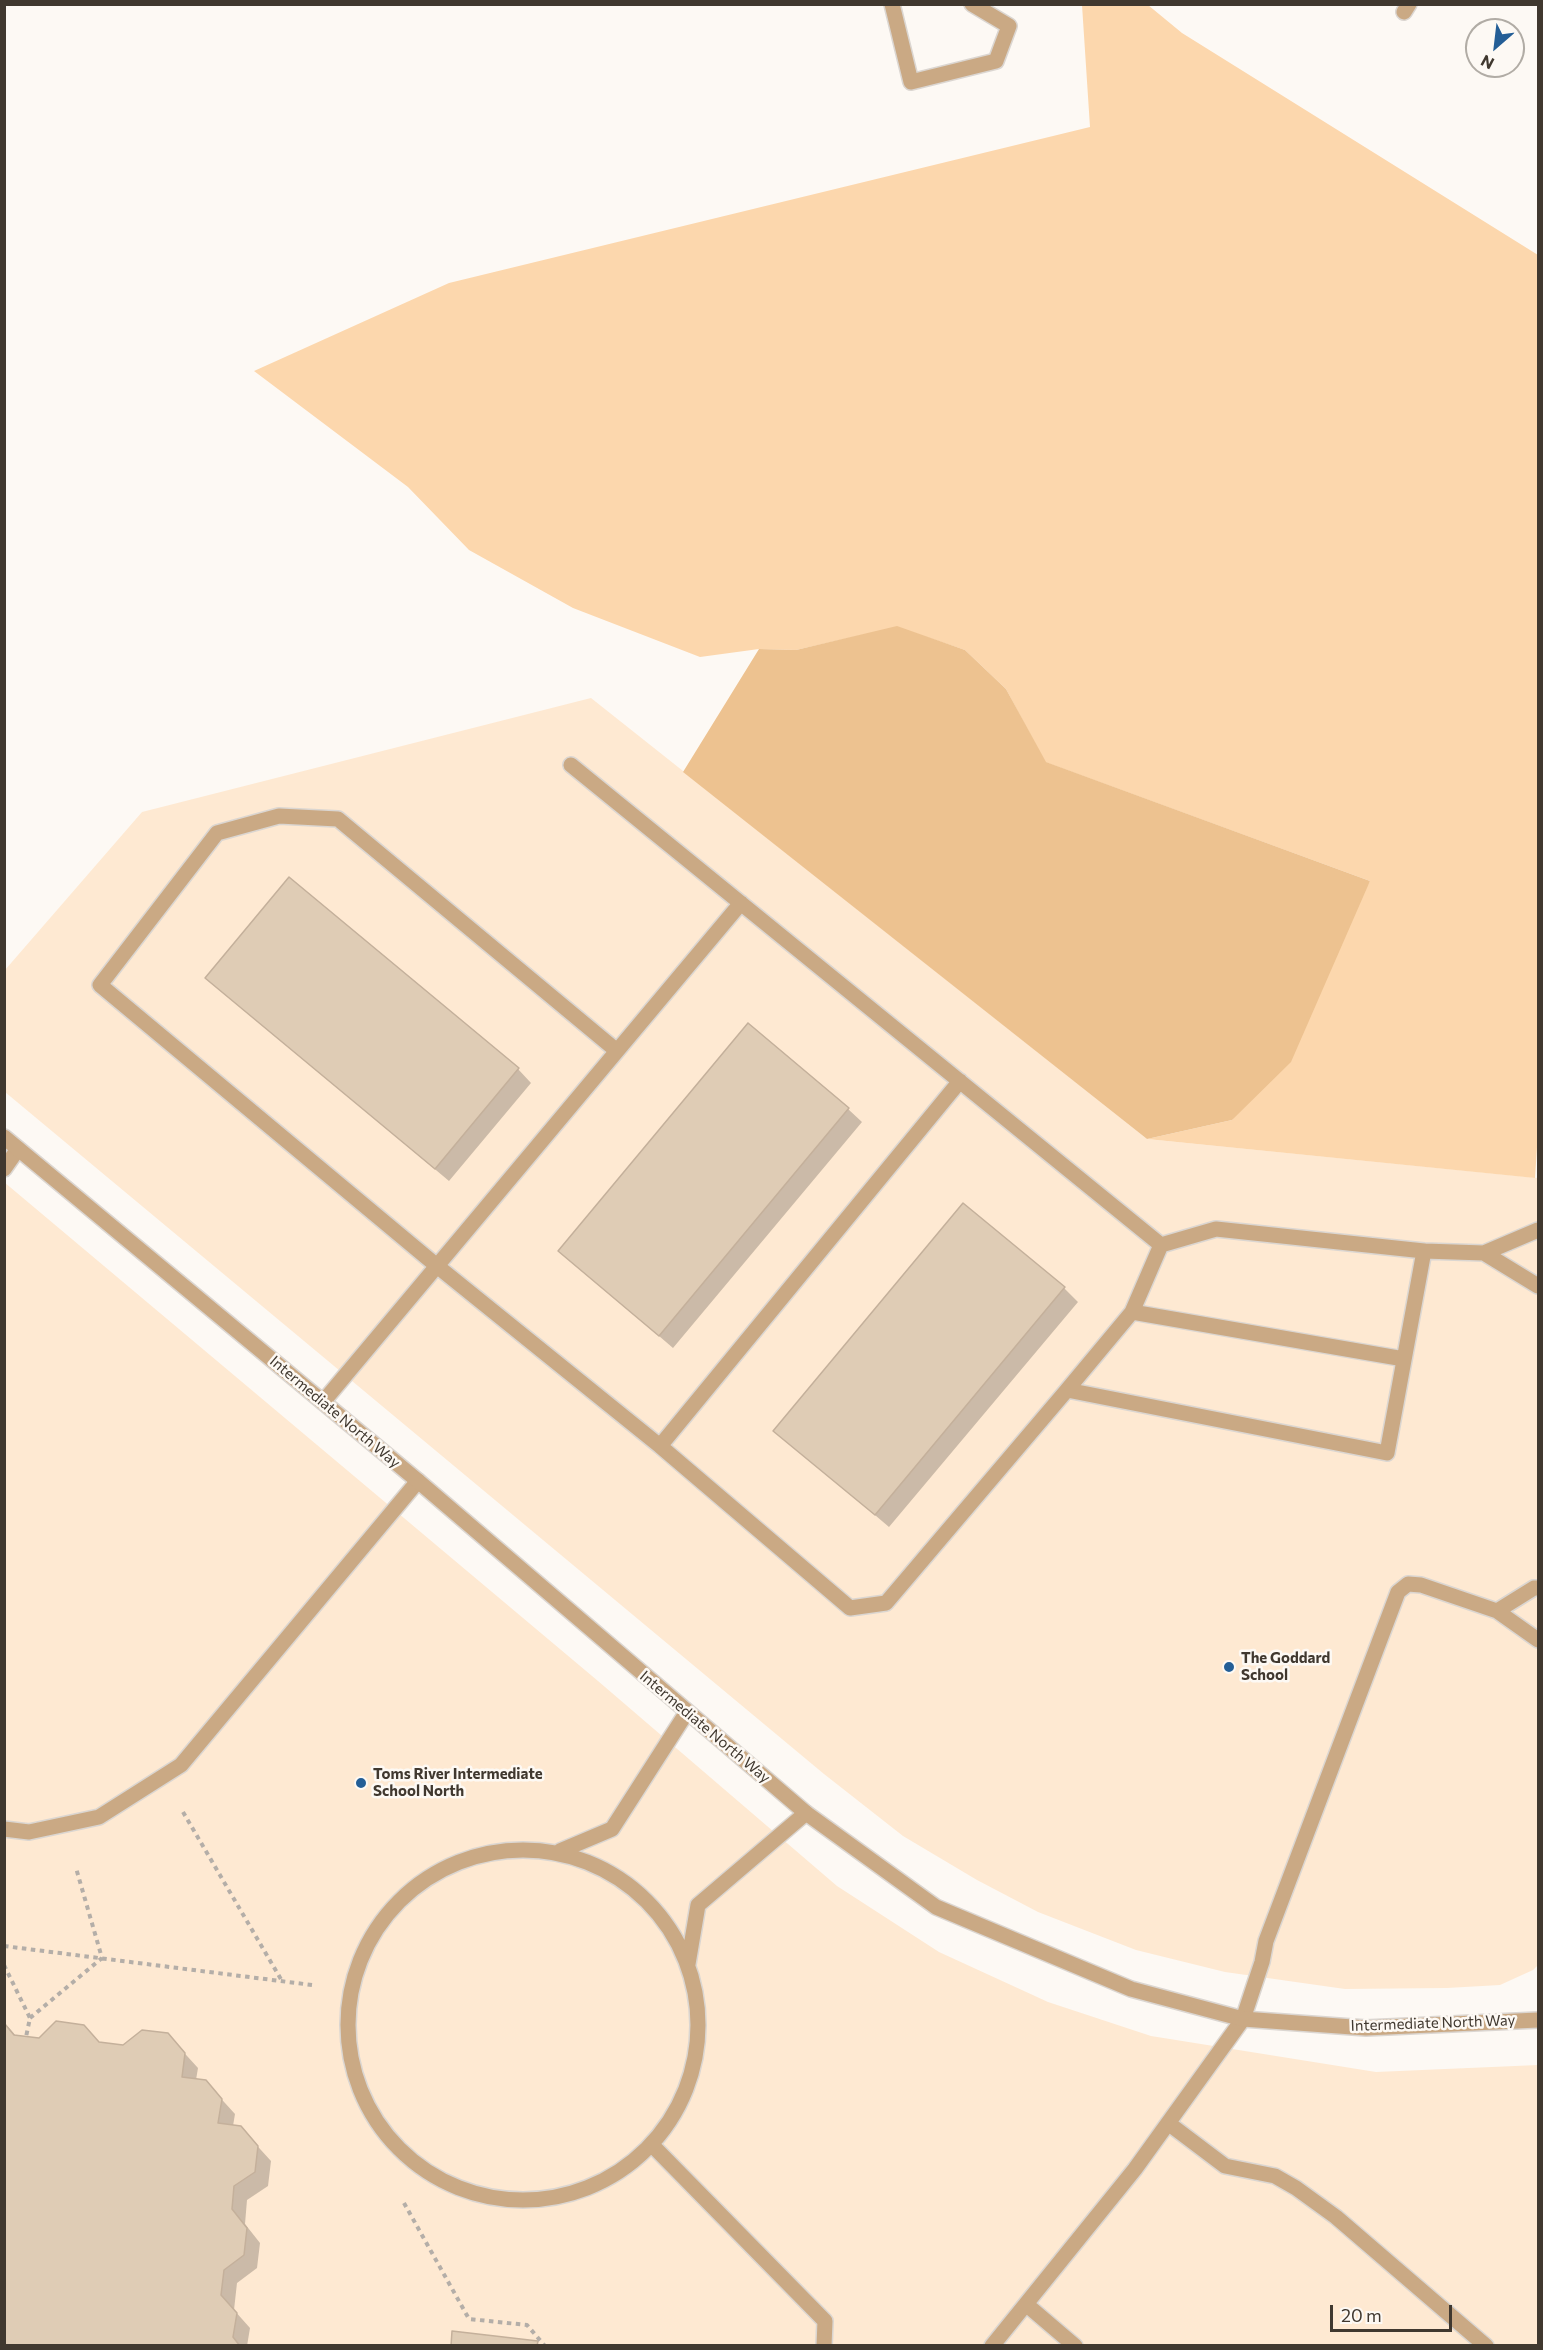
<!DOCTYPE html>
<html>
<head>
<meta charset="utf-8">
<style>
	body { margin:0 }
	#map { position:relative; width:1543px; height:2350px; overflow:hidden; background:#fdf9f4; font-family:Commissioner,sans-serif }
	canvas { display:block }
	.frame { position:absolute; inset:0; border:6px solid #40382f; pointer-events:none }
	.north { position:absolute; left:1465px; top:18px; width:60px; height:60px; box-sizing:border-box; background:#fdf9f4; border:2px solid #b1aca5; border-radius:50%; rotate:208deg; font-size:16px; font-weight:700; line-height:24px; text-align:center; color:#40382f }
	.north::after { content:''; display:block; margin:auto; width:21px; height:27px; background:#245e96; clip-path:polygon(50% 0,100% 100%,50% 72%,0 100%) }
	.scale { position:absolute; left:1330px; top:2305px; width:122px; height:27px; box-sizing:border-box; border:3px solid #40382f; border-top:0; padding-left:8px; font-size:18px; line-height:21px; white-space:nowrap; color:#40382f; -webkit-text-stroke:4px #fdf9f4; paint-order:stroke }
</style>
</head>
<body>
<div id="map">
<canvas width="1543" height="2350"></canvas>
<div class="frame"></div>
<div class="north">N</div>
<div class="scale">20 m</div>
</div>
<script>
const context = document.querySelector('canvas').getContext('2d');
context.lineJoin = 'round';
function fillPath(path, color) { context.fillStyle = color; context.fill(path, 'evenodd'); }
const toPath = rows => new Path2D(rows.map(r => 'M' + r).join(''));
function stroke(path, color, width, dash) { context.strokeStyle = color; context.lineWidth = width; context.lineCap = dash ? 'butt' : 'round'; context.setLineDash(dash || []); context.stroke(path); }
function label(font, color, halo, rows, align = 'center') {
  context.font = font + ' Commissioner,sans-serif'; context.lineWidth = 5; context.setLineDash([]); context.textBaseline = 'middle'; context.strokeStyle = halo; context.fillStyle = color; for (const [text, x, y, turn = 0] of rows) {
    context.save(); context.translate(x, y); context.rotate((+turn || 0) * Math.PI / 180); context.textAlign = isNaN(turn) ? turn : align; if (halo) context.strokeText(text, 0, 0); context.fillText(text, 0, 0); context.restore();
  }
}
fillPath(toPath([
	[591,698,1147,1139,1538,1178,1538,1965,1533,1970,1500,1985,1447,1988,1345,1989,1225,1972,1136,1950,1038,1912,977,1880,903,1836,824,1774,5,1092,5,970,142,812],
	[4,1182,598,1681,837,1886,939,1952,1048,2002,1151,2036,1376,2072,1538,2065,1538,2345,5,2345]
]), '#fee9d2');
fillPath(toPath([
	[1082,5,1148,5,1182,33,1538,255,1538,1132,1535,1178,1147,1139,1232,1120,1370,881,1045,762,1006,689,965,650,897,627,796,650,759,649,700,657,573,608,469,550,408,487,254,371,449,283,1090,127]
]), '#fcd7ad');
fillPath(toPath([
	[897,626,965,650,1006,689,1046,762,1370,881,1291,1062,1232,1120,1147,1139,683,772,759,649,796,650]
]), '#edc290');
fillPath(toPath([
	[207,978,518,1069,531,1083,449,1181],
	[848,1109,862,1122,673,1348,560,1251],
	[1064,1288,1078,1302,889,1527,775,1430],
	[4,2022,17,2037,123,2047,167,2034,198,2068,196,2080,205,2081,235,2114,233,2126,240,2127,271,2161,268,2186,247,2200,245,2224,260,2243,257,2268,237,2283,234,2310,250,2328,247,2346,4,2346]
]), '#0003');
const building = toPath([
	[289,877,519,1068,435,1169,205,978,289,877],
	[748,1023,849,1108,659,1336,558,1251,748,1023],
	[963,1203,1065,1287,875,1515,773,1431,963,1203],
	[56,2021,84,2025,99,2042,123,2045,142,2030,168,2033,185,2053,182,2077,206,2080,222,2099,218,2123,241,2126,258,2146,255,2172,234,2186,232,2209,247,2228,244,2255,224,2270,221,2295,237,2313,233,2337,240,2346,4,2346,4,2023,14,2035,39,2038,56,2021],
	[452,2331,538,2341,537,2346,451,2346,452,2331]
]);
fillPath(building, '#dfccb5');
stroke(building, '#c4b09b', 1.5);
const service = toPath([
	[1404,12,1409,4],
	[571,765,1161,1245,1216,1229,1424,1251,1484,1253,1538,1230],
	[741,903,617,1051,338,819,279,816,217,833,100,985,437,1266,660,1446,850,1608,886,1603,1067,1390,1387,1453,1424,1251],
	[4,1169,18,1149],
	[1484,1253,1538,1286],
	[1132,1312,1404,1359],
	[1067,1390,1132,1312,1161,1245],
	[323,1402,617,1051],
	[660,1446,960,1081],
	[1497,1611,1534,1588,1538,1588],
	[4,1829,29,1832,99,1817,181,1765,418,1481],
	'348 2025a175 175 0 1 1 350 0a175 175 0 1 1-350 0Z',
	[560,1851,612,1829,687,1712],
	[688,1964,698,1905,806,1813],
	[1168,2123,1225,2166,1275,2176,1296,2188,1336,2217,1486,2346],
	[652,2145,825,2321,824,2346],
	[1027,2305,1075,2346],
	[992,2346,1135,2169,1243,2019,1262,1962,1266,1941,1398,1592,1408,1584,1421,1585,1497,1611,1538,1640]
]);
const minor = toPath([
	[892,4,911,82,996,61,1009,26,972,4]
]);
const tertiary = toPath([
	[4,1137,418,1481,806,1813,936,1907,1131,1989,1243,2019,1366,2028,1538,2020]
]);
stroke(service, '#dbd6d1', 18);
stroke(minor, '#dbd6d1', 18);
stroke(tertiary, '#dbd6d1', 18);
stroke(toPath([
	[183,1812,282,1981],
	[4,1946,312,1985],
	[4,1965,30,2018,26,2037],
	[30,2018,102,1958,76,1868],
	[404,2203,469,2319,527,2325,545,2346]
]), '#b4aea8', 4, [4.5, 4.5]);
stroke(service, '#caa984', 15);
stroke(minor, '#caa984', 15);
stroke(tertiary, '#caa984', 15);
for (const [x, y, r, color] of [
	[1229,1667,6,"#245e96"],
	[361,1783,6,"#245e96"]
]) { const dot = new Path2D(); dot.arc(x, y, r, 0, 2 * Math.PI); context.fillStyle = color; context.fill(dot); stroke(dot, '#fdf9f4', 2); }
label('15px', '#40382f', '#fdf9f4', [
	["Intermediate North Way",335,1412,40],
	["Intermediate North Way",705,1727,40],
	["Intermediate North Way",1433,2023,-2]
]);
label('bold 15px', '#40382f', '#fdf9f4', [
	["The Goddard",1241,1658],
	["School",1241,1675],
	["Toms River Intermediate",373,1774],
	["School North",373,1791]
], 'left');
</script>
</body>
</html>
